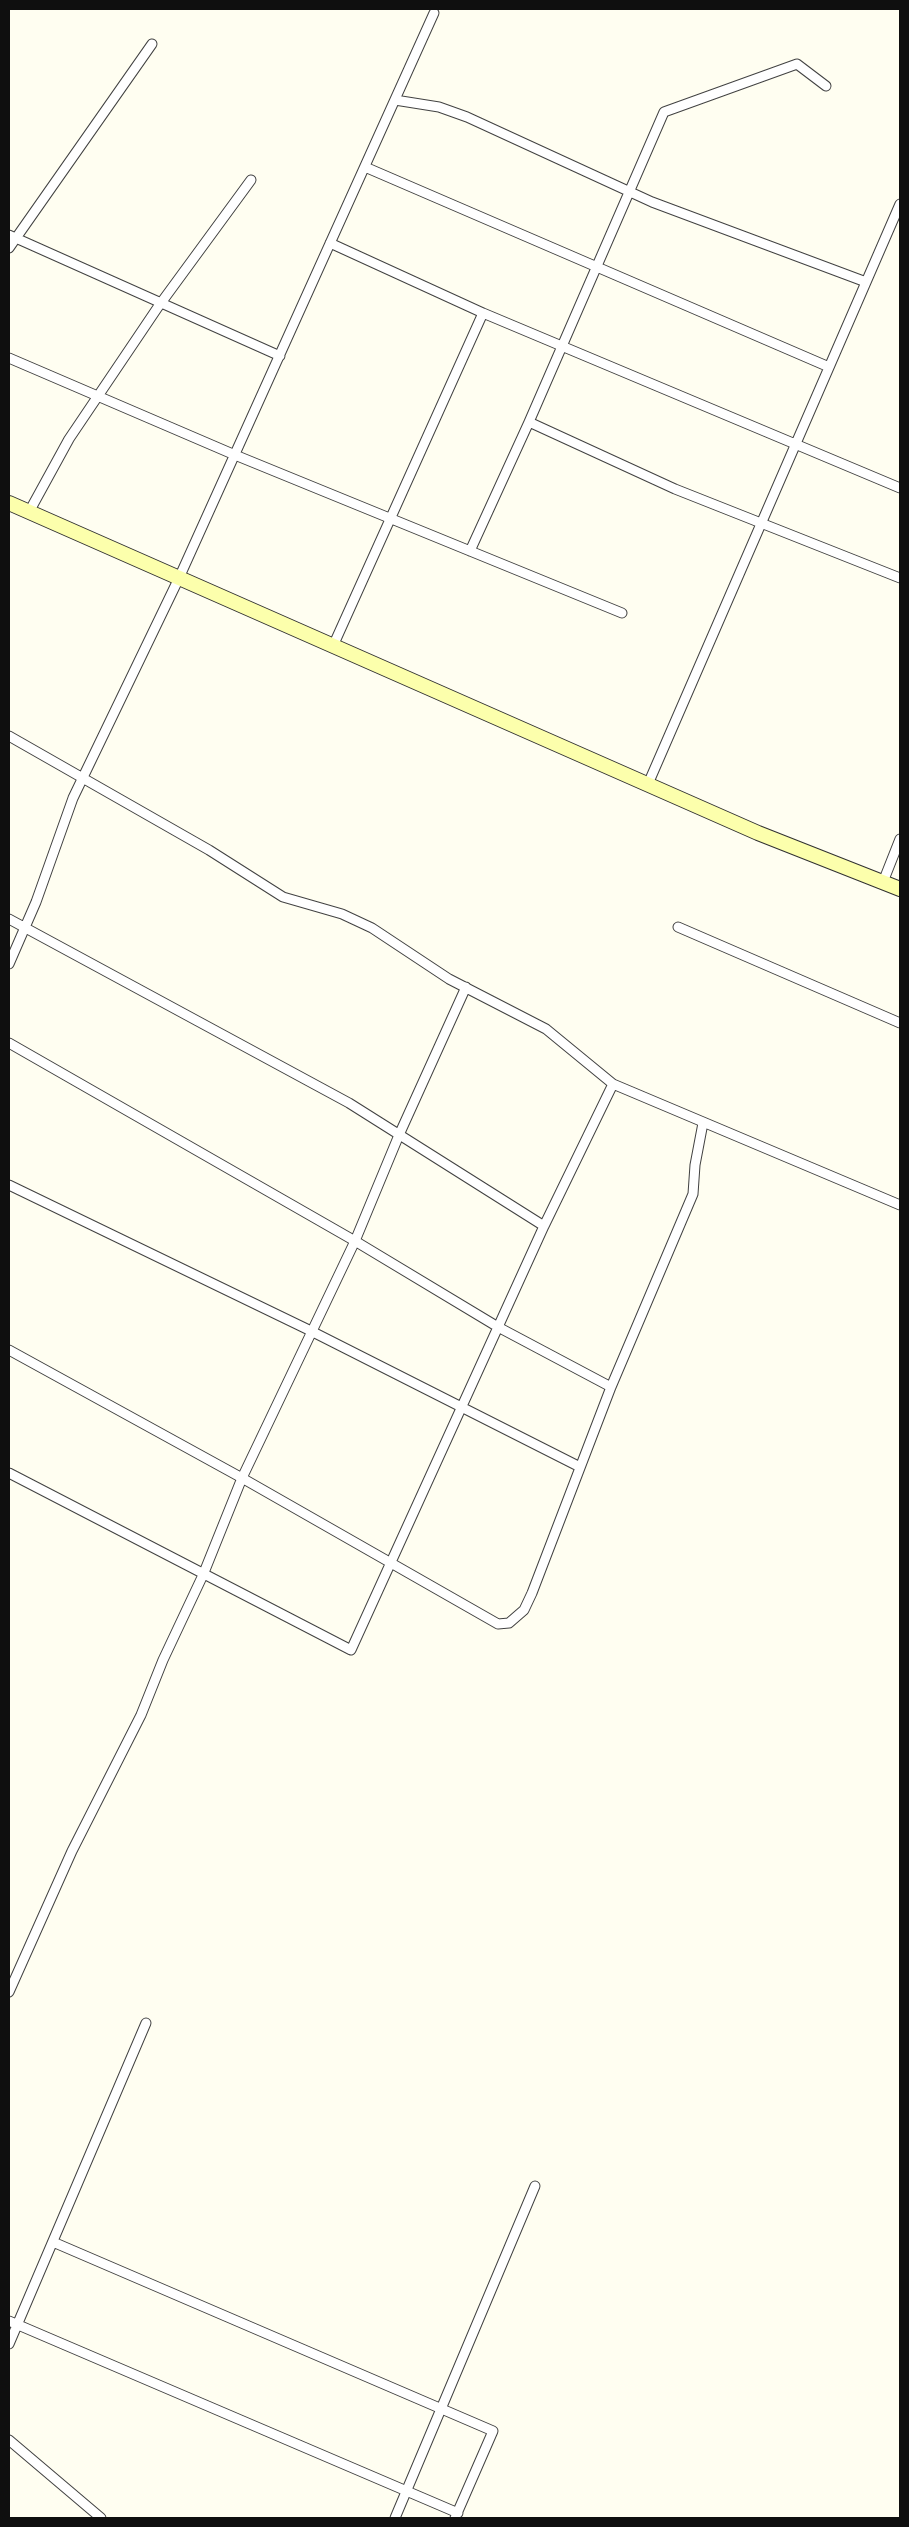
<!DOCTYPE html>
<html>
<head>
<meta charset="utf-8">
<style>
	body { margin:0 }
	#map { position:relative; width:909px; height:2527px; overflow:hidden; background:#fffef1; font-family:Literata,serif }
	canvas { display:block }
	.frame { position:absolute; inset:0; border:10px solid #0f0f0f; pointer-events:none }
</style>
</head>
<body>
<div id="map">
<canvas width="909" height="2527"></canvas>
<div class="frame"></div>
</div>
<script>
const context = document.querySelector('canvas').getContext('2d');
context.lineJoin = 'round';
const toPath = rows => new Path2D(rows.map(r => 'M' + r).join(''));
function stroke(path, color, width, dash) { context.strokeStyle = color; context.lineWidth = width; context.lineCap = dash ? 'butt' : 'round'; context.setLineDash(dash || []); context.stroke(path); }
const street = toPath([
	[395,100,439,107,467,117,652,202,866,282],
	[365,167,829,367],
	[9,235,280,356],
	[330,243,483,313,900,488],
	[9,248,152,44],
	[9,358,235,455,622,613],
	[529,422,675,489,900,578],
	[29,512,69,439,158,307,251,180],
	[470,551,529,422,664,112,797,64,826,86],
	[333,646,483,313],
	[9,736,209,850,283,897,342,914,372,928,449,979,546,1029,613,1084,544,1226,351,1650,9,1473],
	[648,784,900,204],
	[883,882,900,839],
	[9,919,349,1103,544,1226],
	[678,927,900,1023],
	[9,964,36,902,73,798,179,578,434,13],
	[9,1043,355,1241,498,1327,611,1387],
	[613,1084,900,1205],
	[9,1185,311,1331,580,1467],
	[9,1350,242,1478,498,1624,509,1623,524,1610,532,1593,611,1387,693,1194,695,1165,703,1123],
	[9,1992,72,1851,141,1715,163,1660,203,1575,242,1478,355,1241,399,1135,466,987],
	[53,2242,493,2431,455,2518],
	[9,2321,458,2513],
	[9,2344,146,2023],
	[9,2440,101,2518],
	[395,2518,535,2186]
]);
const secondary = toPath([
	[9,503,758,833,900,889]
]);
stroke(street, '#424242', 11);
stroke(secondary, '#313131', 16);
stroke(street, '#fff', 9);
stroke(secondary, '#fcffac', 14);
</script>
</body>
</html>
